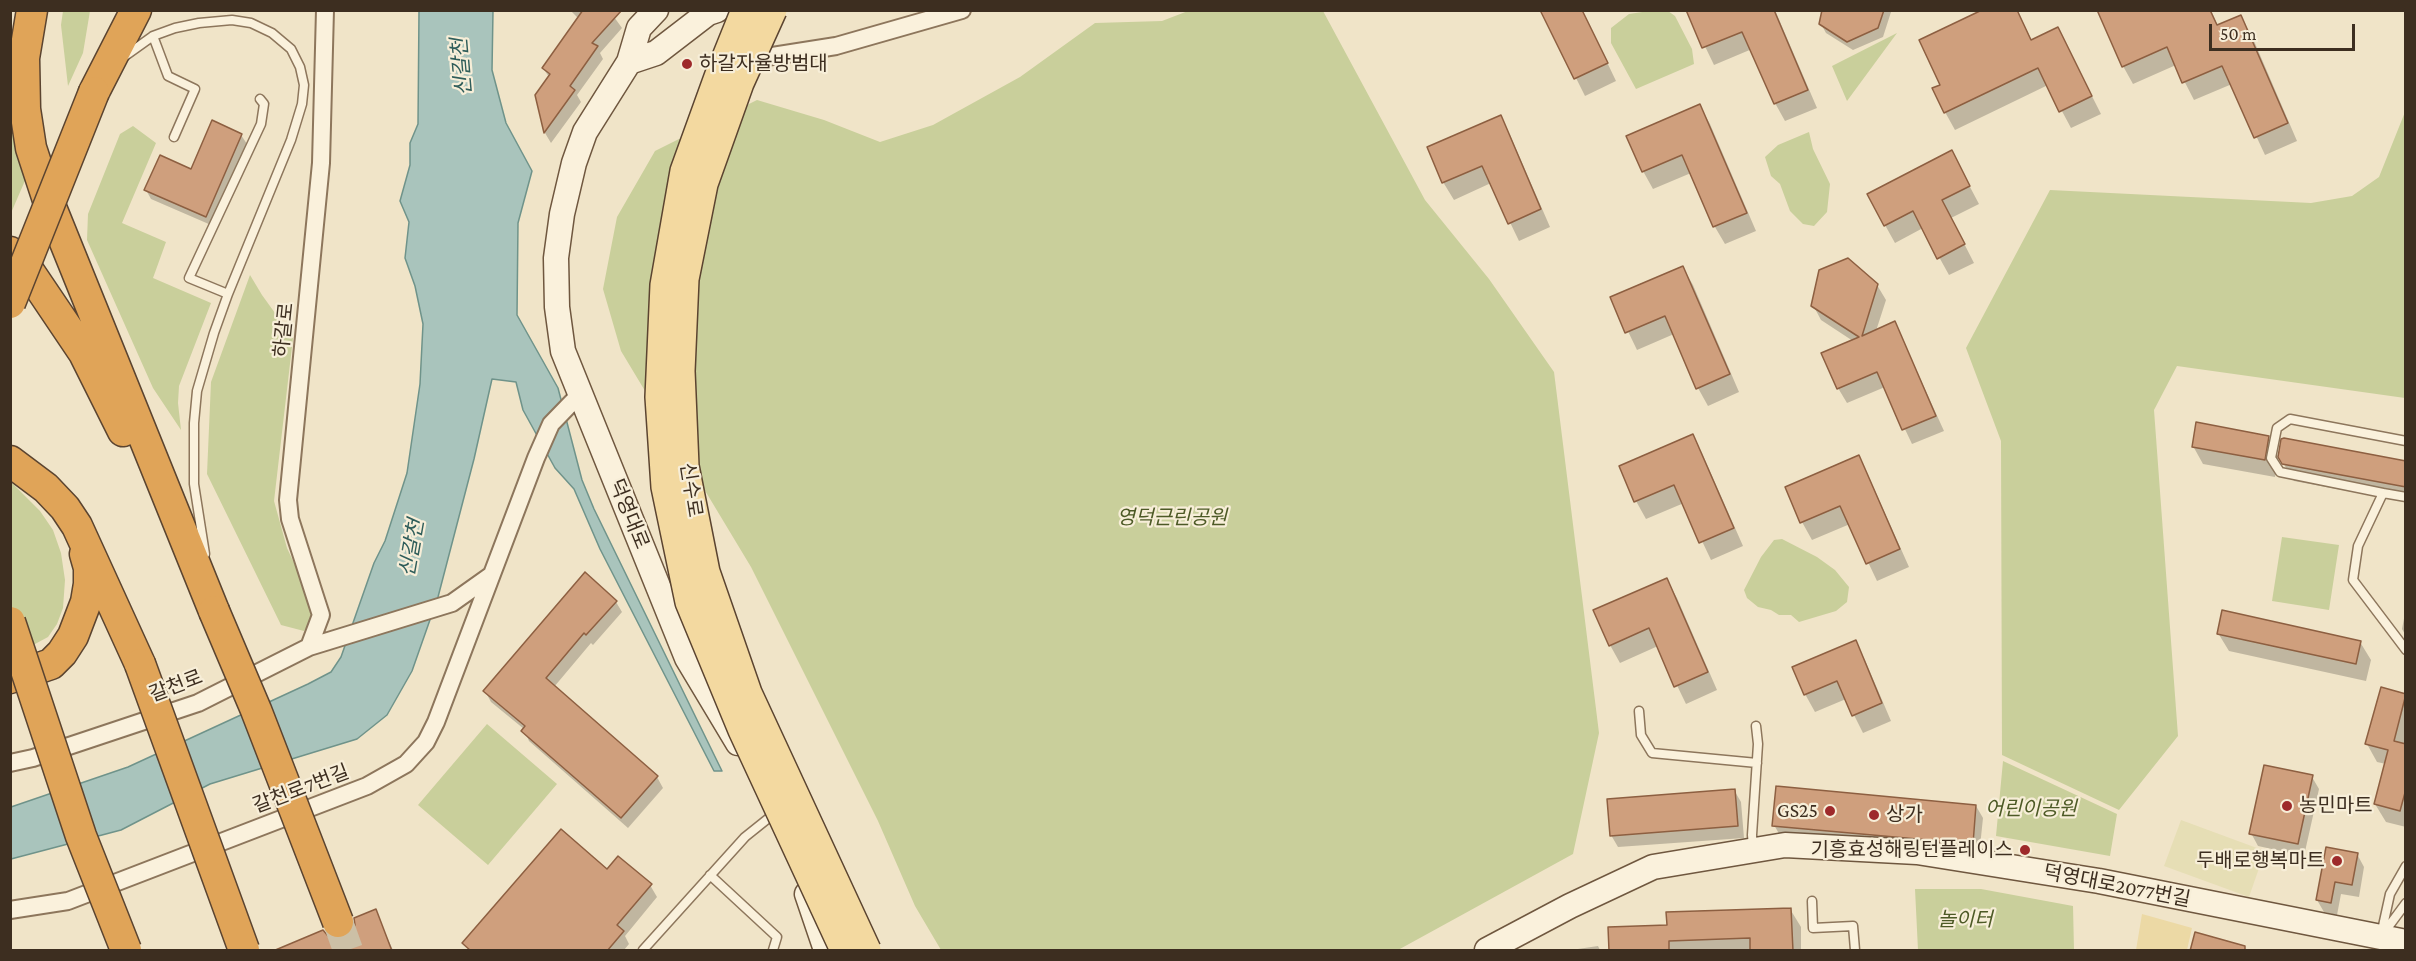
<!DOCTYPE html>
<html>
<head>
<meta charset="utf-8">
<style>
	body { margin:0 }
	#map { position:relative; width:2416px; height:961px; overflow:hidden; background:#f0e4c8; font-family:"Crimson Pro",serif }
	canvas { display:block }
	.frame { position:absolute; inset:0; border:12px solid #3d2e20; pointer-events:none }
	.scale { position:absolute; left:2209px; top:24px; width:146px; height:27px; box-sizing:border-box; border:3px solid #3d2e20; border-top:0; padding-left:8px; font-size:18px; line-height:21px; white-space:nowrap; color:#3d2e20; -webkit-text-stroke:4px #f7eed8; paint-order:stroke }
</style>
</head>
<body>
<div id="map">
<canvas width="2416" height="961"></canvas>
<div class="frame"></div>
<div class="scale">50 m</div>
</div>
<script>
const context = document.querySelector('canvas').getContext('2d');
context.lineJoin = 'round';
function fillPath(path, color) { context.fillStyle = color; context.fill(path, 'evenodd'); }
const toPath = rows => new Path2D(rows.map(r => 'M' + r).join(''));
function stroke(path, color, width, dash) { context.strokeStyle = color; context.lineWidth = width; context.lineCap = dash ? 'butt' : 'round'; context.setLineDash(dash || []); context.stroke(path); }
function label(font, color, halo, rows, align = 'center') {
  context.font = font + ' "Crimson Pro","Noto Sans KR",serif'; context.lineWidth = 4.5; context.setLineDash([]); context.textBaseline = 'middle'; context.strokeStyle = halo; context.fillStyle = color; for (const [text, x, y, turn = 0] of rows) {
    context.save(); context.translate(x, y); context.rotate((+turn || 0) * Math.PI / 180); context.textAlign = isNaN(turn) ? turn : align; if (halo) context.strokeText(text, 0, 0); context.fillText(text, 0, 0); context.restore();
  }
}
fillPath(toPath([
	[2181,820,2265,851,2249,897,2164,866]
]), '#e6deb5');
fillPath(toPath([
	[12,10,12,63,27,176,11,213],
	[63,11,90,11,83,53,68,86,61,25],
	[1188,11,1323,11,1425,200,1489,279,1554,372,1599,733,1573,854,1398,950,941,950,915,906,878,821,751,567,621,351,603,289,617,217,655,151,757,100,824,120,880,142,933,125,1020,77,1095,23,1162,21],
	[1649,11,1668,11,1675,16,1692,49,1694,64,1636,89,1611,43,1611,28,1629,14],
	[1897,33,1847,101,1832,66],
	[2405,112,2405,398,2177,366,2154,410,2178,736,2119,810,2002,755,2001,441,1966,348,2050,190,2311,203,2352,196,2379,177],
	[133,126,156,143,122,223,166,242,153,278,211,303,179,386,178,403,181,430,153,388,87,240,88,214,120,134],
	[1809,132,1813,149,1830,184,1827,212,1814,226,1803,224,1790,211,1780,184,1771,176,1765,157,1778,145],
	[250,275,262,295,293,338,274,501,287,548,317,612,304,631,281,625,207,474,211,382],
	[10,481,40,511,53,530,61,553,65,580,63,608,57,624,48,637,35,644,11,653],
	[2282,537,2339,545,2329,610,2272,601],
	[1782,539,1817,557,1835,570,1849,587,1847,602,1836,611,1799,622,1791,615,1779,615,1771,610,1758,607,1747,598,1744,590,1761,557,1774,540],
	[487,724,557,784,488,865,418,805],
	[2003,761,2117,814,2110,856,1996,836],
	[1915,889,1981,889,2073,906,2074,950,1918,950]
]), '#c9cf9b');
fillPath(toPath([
	[2142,914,2192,928,2187,950,2136,950]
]), '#ecd9a5');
const water = toPath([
	[419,11,493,11,492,70,506,123,532,171,518,223,517,315,558,388,582,480,594,509,722,771,714,771,600,549,574,489,555,468,523,410,516,382,492,379,474,459,438,597,412,671,387,715,357,739,210,784,121,830,11,859,11,807,128,767,308,684,331,672,341,657,374,563,385,541,407,473,420,384,423,324,415,286,405,258,409,222,400,201,410,165,410,143,418,124,419,11]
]);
fillPath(water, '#a9c4bc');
stroke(water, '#6f938a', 1.5);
fillPath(toPath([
	[570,10,609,10,622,28,600,53,603,59,577,95,581,102,551,143,545,133,536,96,549,77,543,68,579,19],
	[1542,10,1582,10,1616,81,1585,96],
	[1695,10,1775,10,1817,108,1785,121,1775,103,1752,49,1714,65,1689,13],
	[1824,10,1890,10,1891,12,1883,37,1853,50,1826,33,1821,24],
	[2017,10,2032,41,2058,29,2101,114,2071,128,2048,85,1955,130,1945,112,1942,85],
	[2106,10,2211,10,2218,26,2240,17,2251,34,2297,141,2265,155,2232,84,2194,100,2176,65,2133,84,2123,66],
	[1700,106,1710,124,1756,231,1725,244,1715,227,1691,173,1653,189,1643,171],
	[1500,117,1510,135,1550,227,1519,241,1491,183,1454,200,1443,182],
	[241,135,247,144,211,225,151,199,146,190,192,171],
	[1961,170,1979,204,1951,218,1974,263,1949,275,1923,228,1895,243,1885,225],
	[1683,268,1693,285,1739,392,1708,406,1698,388,1674,334,1637,350,1612,298],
	[1877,285,1886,300,1876,331,1895,323,1944,431,1912,444,1885,387,1847,403,1838,388,1853,341,1821,320,1813,305],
	[1692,436,1702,453,1743,546,1711,560,1684,503,1646,519,1636,501],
	[2268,438,2278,456,2275,477,2203,464,2193,446],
	[2279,456,2406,463,2406,502,2294,481],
	[1858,457,1868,475,1909,567,1877,581,1850,524,1812,540,1802,522],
	[1667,580,1677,598,1717,690,1686,704,1658,646,1620,663,1610,645],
	[616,602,622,612,593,645,591,643,554,687,657,777,663,788,628,828,529,741,524,729,491,702,485,691],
	[2406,608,2406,636,2402,629],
	[2218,633,2360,642,2371,660,2366,681,2229,651],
	[1855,642,1865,660,1891,721,1863,733,1846,699,1815,712,1805,694],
	[2406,696,2406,827,2386,822,2375,804,2386,764,2377,762,2367,744],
	[2312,777,2319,789,2304,856,2258,846,2251,833],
	[1734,790,1741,802,1744,838,1618,847,1611,835],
	[1976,806,1983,818,1979,856,1781,837,1774,825],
	[2357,854,2364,867,2359,897,2341,894,2337,915,2324,912,2317,900],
	[607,871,650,885,657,897,625,936,629,944,624,950,469,950,464,943],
	[1790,909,1801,927,1801,950,1610,950],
	[375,911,393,950,274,950,323,932,327,937,335,940,345,939,353,933,356,925],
	[1598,946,1600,950,1571,950]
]), '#0003');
const building = toPath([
	[583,10,622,10,592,43,598,46,570,86,575,90,544,133,535,95,550,74,542,68,583,10],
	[1540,10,1582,10,1608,63,1574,79,1540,10],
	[1686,10,1774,10,1808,90,1774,104,1742,32,1702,48,1686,10],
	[1822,10,1884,10,1878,28,1847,42,1819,24,1822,10],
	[1982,10,2017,10,2031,40,2058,27,2092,96,2059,112,2038,68,1944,113,1932,88,1940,85,1919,40,1982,10],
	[2097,10,2210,10,2217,25,2241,15,2288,123,2254,138,2222,66,2182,83,2167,47,2122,67,2097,10],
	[1700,104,1747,213,1713,227,1682,155,1642,172,1626,136,1700,104],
	[1501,115,1541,209,1508,224,1482,166,1442,183,1427,147,1501,115],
	[212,120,242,134,206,217,144,190,160,155,191,169,212,120],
	[1952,150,1970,186,1942,200,1965,244,1937,259,1913,211,1884,226,1867,194,1952,150],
	[1848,258,1878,284,1862,336,1895,321,1936,416,1902,430,1877,372,1837,389,1821,353,1859,337,1811,306,1819,270,1848,258],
	[1683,266,1730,374,1696,389,1665,316,1625,333,1610,297,1683,266],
	[2196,422,2269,436,2265,460,2192,447,2196,422],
	[1693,434,1734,528,1699,543,1674,485,1634,502,1619,466,1693,434],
	[2284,438,2406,461,2406,487,2282,464,2278,457,2281,439,2284,438],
	[1859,455,1900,549,1866,564,1840,506,1800,523,1785,487,1859,455],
	[585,572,617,601,586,635,584,633,546,678,658,776,621,818,521,731,525,726,483,691,585,572],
	[1667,578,1708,672,1674,687,1649,628,1609,646,1593,610,1667,578],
	[2222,610,2361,641,2356,664,2217,634,2222,610],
	[1856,640,1882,703,1852,716,1837,681,1804,695,1792,667,1856,640],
	[2381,687,2406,694,2394,741,2406,744,2406,789,2400,811,2374,804,2388,750,2365,744,2381,687],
	[2264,765,2313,775,2298,844,2249,834,2264,765],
	[1776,786,1976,805,1973,844,1772,826,1776,786],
	[1735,789,1738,826,1610,836,1607,799,1735,789],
	[561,829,607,869,618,856,652,884,617,925,624,931,607,951,471,951,462,943,561,829],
	[2326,847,2358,853,2352,885,2335,882,2331,903,2316,900,2326,847],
	[1791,908,1793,951,1750,951,1750,938,1669,941,1669,951,1609,951,1608,927,1667,925,1666,912,1791,908],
	[376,909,392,951,273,951,323,930,328,936,335,939,345,938,352,932,355,925,354,918,376,909],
	[2195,932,2245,946,2245,951,2190,951,2195,932]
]);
fillPath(building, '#cf9f7d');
stroke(building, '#8d5f41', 1.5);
stroke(toPath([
	[338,922,348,950]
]), '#ccc0a6', 30, [30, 15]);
const lane = toPath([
	[153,36,168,76,195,89,174,137],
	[125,56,153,36,175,28,199,23,232,20,251,23,272,33,291,49,300,67,304,85,302,104,291,140,228,294,214,333,197,391,194,423,194,484,205,554],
	[228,294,189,278,261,124,264,104,260,99],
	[2383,493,2280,472,2271,458,2277,428,2290,419,2406,441],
	[2406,497,2383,493,2358,546,2353,580,2406,650],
	[1639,711,1641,735,1652,753,1757,763],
	[1753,847,1752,835,1758,744,1756,726],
	[710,875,777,937,773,950],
	[1812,901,1813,928,1853,926,1855,950],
	[2383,934,2406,903],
	[2381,935,2390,894,2406,866],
	[643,950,745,837,775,813]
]);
const street = toPath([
	[747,60,836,46,962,10],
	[309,647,321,615,290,519,288,500,321,163,325,10],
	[10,763,33,758,198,703,309,647,452,603,490,576],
	[10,910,68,901,367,786,406,764,426,742,436,722,536,458,551,424,581,393]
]);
const secondary = toPath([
	[656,10,639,28,629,62,585,132,574,163,562,214,556,258,557,307,563,351,687,658,738,743],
	[629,62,656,53,708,13,717,10],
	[807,894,826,950],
	[1487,950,1570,906,1653,867,1785,845,1917,852,2099,881,2406,942]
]);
const highway = toPath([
	[32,10,24,58,25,109,31,148,48,200,214,611],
	[94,92,136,10],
	[10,252,26,267,84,353,123,431],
	[10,461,46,488,65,508,77,526,140,664],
	[10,678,51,664,62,653,73,636,86,602,89,584,89,568,85,554]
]);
stroke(lane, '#8d765c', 11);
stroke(street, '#8d765c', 20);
stroke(secondary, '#6f573f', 27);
stroke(highway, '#5b4430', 33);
stroke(lane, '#faf1dc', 8);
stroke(street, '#faf1dc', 16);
stroke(secondary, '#faf1dc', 24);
stroke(highway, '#e0a458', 30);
const primaryBridge = toPath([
	[745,10,718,77,684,171,664,285,659,397,665,487,689,602,742,730,844,950],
	[773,10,740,83,704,184,685,279,681,371,685,466,706,572,748,693,867,950]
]);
const highwayBridge = toPath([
	[10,303,94,92],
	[214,611,256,710,338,922],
	[10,622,81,836,126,950],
	[140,664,244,950]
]);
stroke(primaryBridge, '#5b4430', 30, []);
stroke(highwayBridge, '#5b4430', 33, []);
stroke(primaryBridge, '#f3d9a0', 27);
stroke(highwayBridge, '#e0a458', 30);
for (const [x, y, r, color] of [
	[687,64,6,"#9e2a2b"],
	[2287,806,6,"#9e2a2b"],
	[1830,811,6,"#9e2a2b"],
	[1874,815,6,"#9e2a2b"],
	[2025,850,6,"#9e2a2b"],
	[2337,861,6,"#9e2a2b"]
]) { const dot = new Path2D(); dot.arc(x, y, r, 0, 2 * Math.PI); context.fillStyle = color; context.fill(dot); stroke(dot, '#f7eed8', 2); }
label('20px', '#3d2e20', '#f7eed8', [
	["하갈자율방범대",699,64],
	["농민마트",2299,806],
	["GS25",1818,811,"right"],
	["상가",1886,815],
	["기흥효성해링턴플레이스",2013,850,"right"],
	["두배로행복마트",2325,861,"right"]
], 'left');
label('20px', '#3d2e20', '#f7eed8', [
	["하갈로",284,330,-84],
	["신수로",691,490,81],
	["덕영대로",629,514,68],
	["갈천로",176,686,-21],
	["갈천로7번길",301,789,-21],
	["덕영대로2077번길",2117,886,11]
]);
label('italic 20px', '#4d5a26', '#f7eed8', [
	["영덕근린공원",1172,518],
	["어린이공원",2031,809],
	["놀이터",1965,920]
]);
label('italic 21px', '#2f5d5a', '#f7eed8', [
	["신갈천",462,67,-95],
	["신갈천",412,548,-80]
]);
</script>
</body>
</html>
